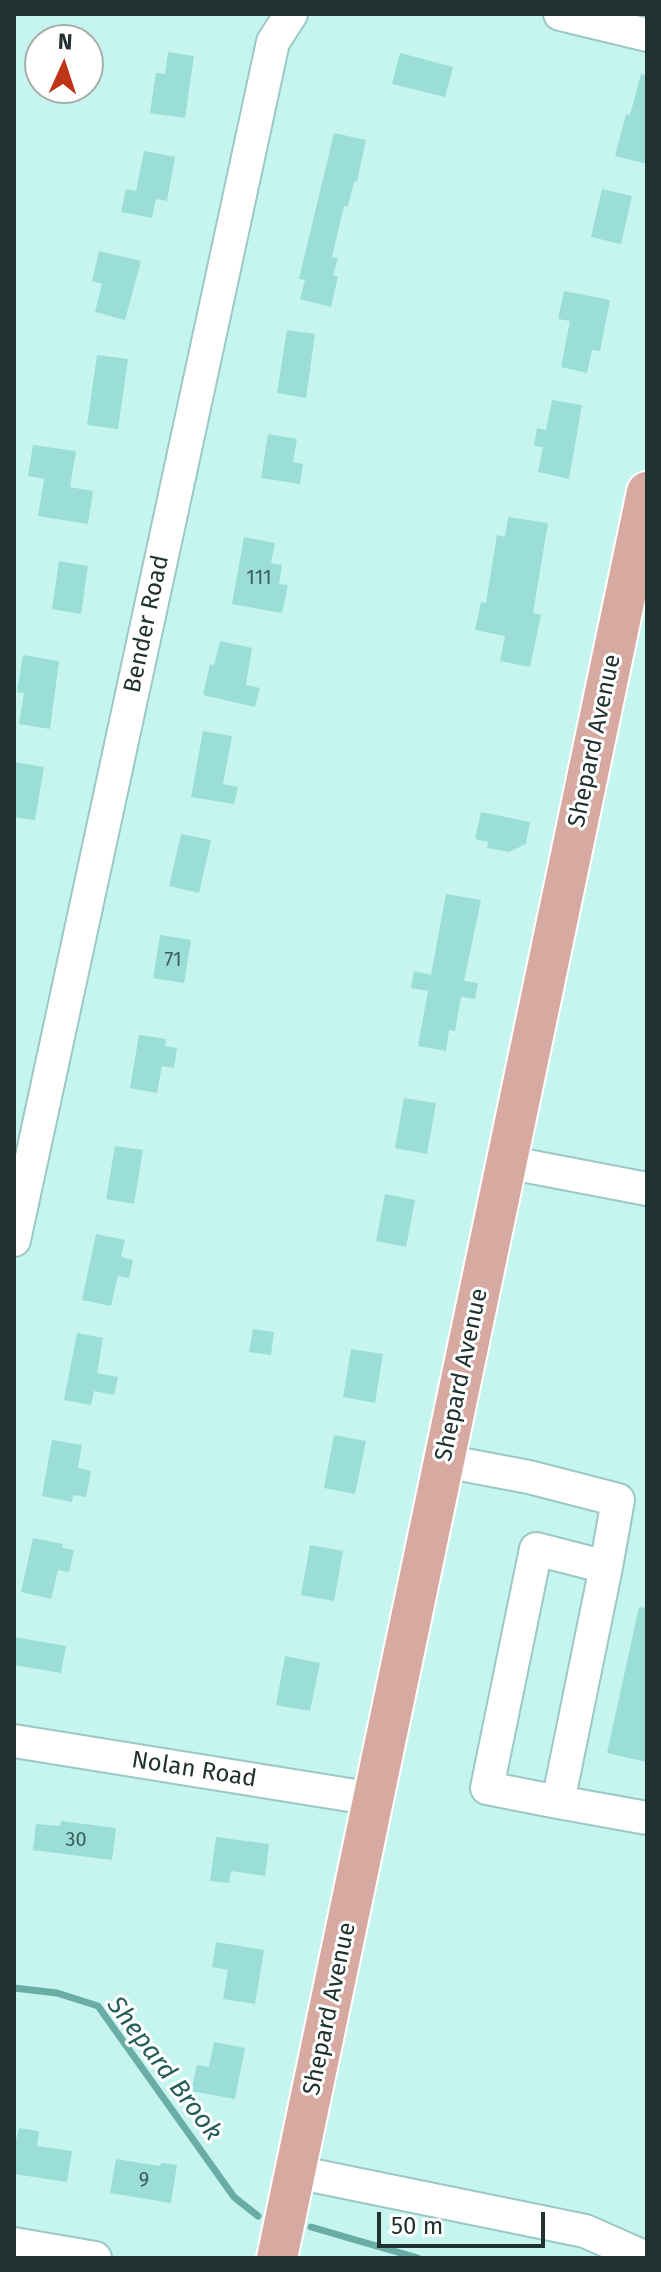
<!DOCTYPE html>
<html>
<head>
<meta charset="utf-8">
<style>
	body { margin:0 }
	#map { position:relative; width:661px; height:2272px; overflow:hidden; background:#c6f5f0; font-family:"Fira Sans",sans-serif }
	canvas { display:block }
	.frame { position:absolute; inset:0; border:16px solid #203230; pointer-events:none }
	.north { position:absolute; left:24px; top:24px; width:80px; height:80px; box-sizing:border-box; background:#fff; border:2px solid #a6adac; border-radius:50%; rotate:3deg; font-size:22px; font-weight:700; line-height:32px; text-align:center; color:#203230 }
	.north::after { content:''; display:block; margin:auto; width:28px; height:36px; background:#c03518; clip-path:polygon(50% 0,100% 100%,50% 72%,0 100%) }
	.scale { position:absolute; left:377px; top:2212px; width:168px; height:36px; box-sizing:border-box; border:4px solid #203230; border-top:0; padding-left:10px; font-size:24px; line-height:28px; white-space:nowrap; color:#203230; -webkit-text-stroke:6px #fff; paint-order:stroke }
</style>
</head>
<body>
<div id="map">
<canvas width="661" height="2272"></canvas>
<div class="frame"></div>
<div class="north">N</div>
<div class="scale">50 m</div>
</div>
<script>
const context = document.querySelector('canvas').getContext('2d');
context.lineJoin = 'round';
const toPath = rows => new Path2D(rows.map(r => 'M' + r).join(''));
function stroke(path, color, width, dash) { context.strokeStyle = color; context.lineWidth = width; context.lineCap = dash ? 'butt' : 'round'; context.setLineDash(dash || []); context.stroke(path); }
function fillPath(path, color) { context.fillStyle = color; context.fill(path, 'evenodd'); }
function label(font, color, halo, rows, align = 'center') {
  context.font = font + ' "Fira Sans",sans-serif'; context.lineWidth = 6; context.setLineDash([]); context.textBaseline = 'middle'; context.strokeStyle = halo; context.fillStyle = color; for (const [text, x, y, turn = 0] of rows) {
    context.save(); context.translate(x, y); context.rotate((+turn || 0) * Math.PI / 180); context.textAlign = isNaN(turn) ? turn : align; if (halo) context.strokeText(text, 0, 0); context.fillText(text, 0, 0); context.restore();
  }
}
stroke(toPath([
	[14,1988,57,1993,98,2006,234,2197,258,2216],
	[311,2227,418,2258]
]), '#6aada7', 7);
fillPath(toPath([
	[168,52,194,56,185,118,150,113,156,73,165,74],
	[400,53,453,67,445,97,392,84],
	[641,74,647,75,647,164,615,156,626,114,630,115],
	[334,133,366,140,357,181,354,182,348,206,344,206,332,257,338,258,333,275,338,276,331,307,300,299,305,280,299,279],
	[144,151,175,157,167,201,156,199,152,218,121,212,126,189,136,191],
	[602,189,632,196,621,244,591,237],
	[99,251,141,261,125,320,95,312,102,284,92,281],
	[564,291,610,300,600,351,592,350,587,373,561,367,570,321,558,319],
	[287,330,315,334,306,398,277,393],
	[97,355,128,359,118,429,87,425],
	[552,400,582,405,569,479,538,472,543,447,534,446,537,428,546,430],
	[268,434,297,439,293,462,303,464,300,484,261,478],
	[33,445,76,451,70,487,93,491,88,524,38,516,44,479,28,476],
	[508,517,548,523,533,613,541,615,530,667,500,661,505,636,475,630,481,602,486,603,497,535,505,537],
	[244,537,275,543,271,563,282,565,279,584,288,585,282,613,232,604],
	[59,561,88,566,81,614,52,609],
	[220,641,252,648,246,685,260,688,255,707,203,695,210,664,214,665],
	[23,655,59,661,50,729,19,724,24,693,17,692],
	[203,731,232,736,223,784,238,787,234,804,191,797],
	[14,762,44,767,35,820,14,817],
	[481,812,530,822,526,844,509,852,487,848,488,842,475,839],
	[181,834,211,840,199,893,169,886],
	[446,894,481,900,464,981,478,983,475,999,461,997,455,1031,449,1030,446,1051,418,1046,428,991,411,988,414,971,431,975],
	[160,935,191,940,184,983,153,978],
	[139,1035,166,1039,165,1046,177,1048,174,1068,162,1066,157,1093,130,1088],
	[404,1098,436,1103,427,1154,395,1148],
	[115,1146,143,1150,134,1204,106,1199],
	[385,1194,415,1200,406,1247,376,1241],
	[96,1234,125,1240,121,1257,133,1260,129,1278,118,1276,111,1306,82,1300],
	[253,1329,274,1332,271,1355,249,1352],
	[77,1333,103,1338,97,1373,118,1377,114,1395,94,1391,91,1405,64,1400],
	[351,1349,383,1354,375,1403,343,1397],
	[334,1435,366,1441,355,1494,324,1488],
	[52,1440,82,1445,78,1468,91,1471,86,1497,73,1495,72,1502,42,1496],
	[33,1538,63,1544,62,1548,74,1550,69,1572,58,1570,51,1599,21,1592],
	[310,1545,343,1551,334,1601,301,1595],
	[639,1607,647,1608,647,1762,607,1753],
	[14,1637,66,1646,61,1673,14,1665],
	[285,1656,320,1663,310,1711,276,1705],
	[61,1821,116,1828,112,1860,33,1850,36,1824,60,1826],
	[216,1837,269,1844,265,1876,231,1871,229,1883,210,1881],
	[216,1942,264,1950,255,2004,223,1999,228,1970,212,1967],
	[214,2042,245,2048,235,2099,191,2091,197,2065,209,2067],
	[19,2128,39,2131,37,2146,72,2151,67,2182,14,2174,14,2148],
	[116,2159,159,2166,162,2163,177,2165,171,2203,110,2193]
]), '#9aded7');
const minor = toPath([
	[560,14,647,35],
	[506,1162,647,1189],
	[14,1240,273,42,291,14],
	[444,1461,529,1477,618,1500,606,1567,558,1802,487,1788,536,1549,606,1567],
	[14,1741,374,1799],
	[558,1802,647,1818],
	[296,2172,585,2231,646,2258],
	[14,2244,95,2258]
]);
const major = toPath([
	[277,2258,647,492]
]);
stroke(minor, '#9bc8c4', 36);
stroke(major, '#fff', 44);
stroke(minor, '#fff', 32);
stroke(major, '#d6aaa0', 40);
label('20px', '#3e5d5a', null, [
	["111",259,578],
	["71",173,960],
	["30",76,1840],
	["9",144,2180]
]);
label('24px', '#203230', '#fff', [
	["Bender Road",147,624,-78],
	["Shepard Avenue",595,741,-78],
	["Shepard Avenue",462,1375,-78],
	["Nolan Road",194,1770,9],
	["Shepard Avenue",330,2009,-78]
]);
label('italic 26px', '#245d59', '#fff', [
	["Shepard Brook",164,2069,53]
]);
</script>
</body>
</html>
